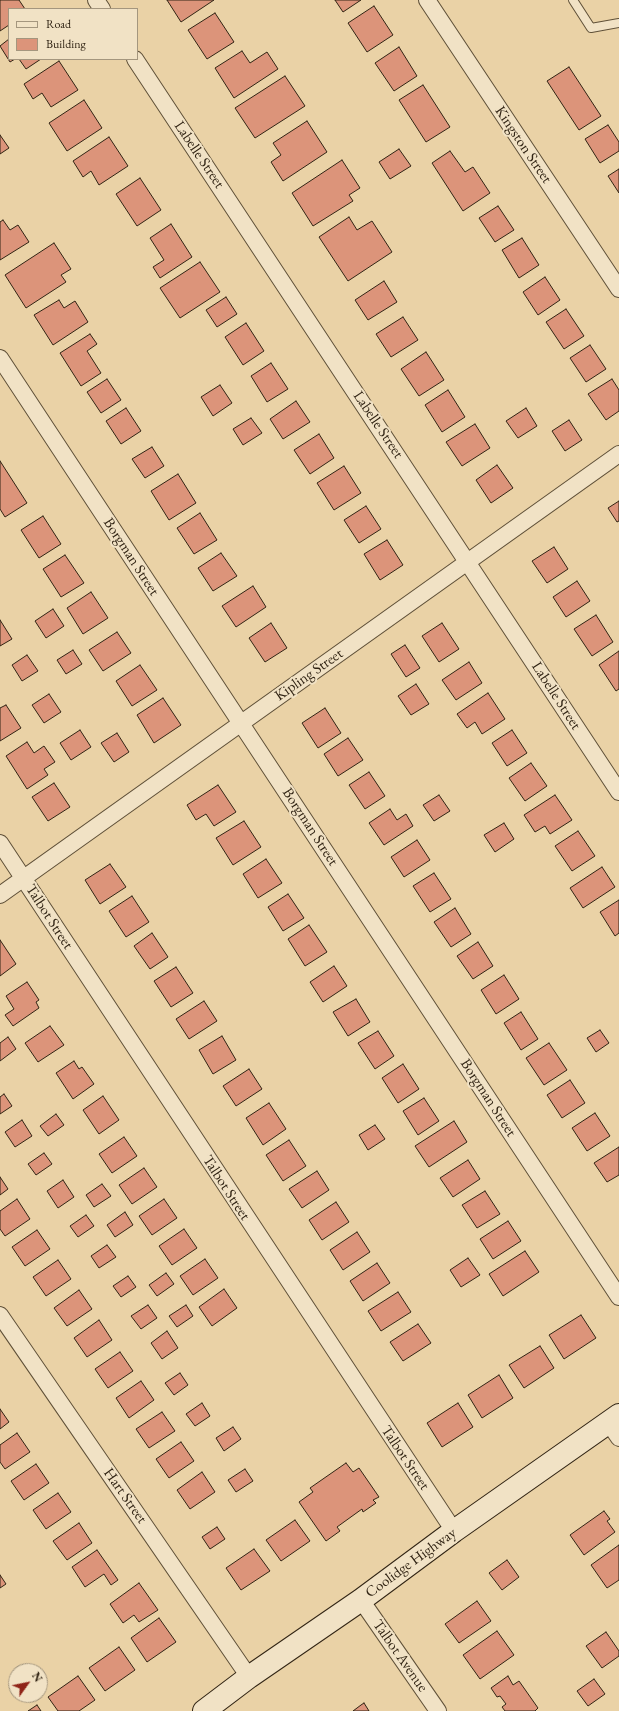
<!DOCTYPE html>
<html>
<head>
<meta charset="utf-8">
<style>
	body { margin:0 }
	#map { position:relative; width:619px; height:1711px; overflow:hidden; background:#ead2a6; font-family:"EB Garamond",serif }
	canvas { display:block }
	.legend { position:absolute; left:8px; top:8px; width:130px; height:52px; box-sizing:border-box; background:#f1e2c5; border:1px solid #a4967e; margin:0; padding:5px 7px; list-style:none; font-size:12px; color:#312414 }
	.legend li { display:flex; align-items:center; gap:8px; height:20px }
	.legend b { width:20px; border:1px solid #a4967e }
	.north { position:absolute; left:8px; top:1663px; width:40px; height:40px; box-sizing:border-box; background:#f1e2c5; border:1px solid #a4967e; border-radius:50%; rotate:57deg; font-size:11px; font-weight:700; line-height:16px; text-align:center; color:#312414 }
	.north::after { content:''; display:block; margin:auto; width:14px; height:18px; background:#8f2418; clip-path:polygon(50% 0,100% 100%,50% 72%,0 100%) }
</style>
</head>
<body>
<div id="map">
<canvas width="619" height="1711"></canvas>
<ul class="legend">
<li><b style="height:5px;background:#f1e2c5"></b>Road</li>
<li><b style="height:11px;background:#dc947a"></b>Building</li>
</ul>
<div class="north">N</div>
</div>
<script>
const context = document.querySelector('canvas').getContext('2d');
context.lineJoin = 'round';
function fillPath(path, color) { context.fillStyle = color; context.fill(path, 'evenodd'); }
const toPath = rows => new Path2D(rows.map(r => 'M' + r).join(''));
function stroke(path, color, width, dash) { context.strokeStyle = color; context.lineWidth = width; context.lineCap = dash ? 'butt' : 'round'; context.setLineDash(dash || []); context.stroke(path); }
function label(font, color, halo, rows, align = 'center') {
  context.font = font + ' "EB Garamond",serif'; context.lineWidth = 4; context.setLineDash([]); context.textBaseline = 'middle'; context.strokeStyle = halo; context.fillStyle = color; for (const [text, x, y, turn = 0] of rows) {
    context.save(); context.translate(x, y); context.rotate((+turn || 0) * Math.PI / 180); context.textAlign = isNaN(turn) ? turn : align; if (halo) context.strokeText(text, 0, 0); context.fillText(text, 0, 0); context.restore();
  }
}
const building = toPath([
	[0,0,19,0,25,9,9,9,9,25,0,31,0,0],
	[167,0,214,0,181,22,167,0],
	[335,0,361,0,343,12,335,0],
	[374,6,393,35,367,52,348,23,374,6],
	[215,13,234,42,207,59,188,30,215,13],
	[9,39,9,59,15,59,10,62,0,46,9,39],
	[399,47,417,76,394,91,375,63,399,47],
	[242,51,250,63,267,52,278,69,234,98,215,68,242,51],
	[19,59,41,59,26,69,19,59],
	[59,61,78,90,51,107,42,93,33,99,24,84,59,61],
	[569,67,601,116,579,130,547,81,569,67],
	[285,76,305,106,255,138,235,108,285,76],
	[423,85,450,127,426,142,399,100,423,85],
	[84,100,102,128,67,151,49,123,84,100],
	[307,121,327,152,283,181,271,162,281,155,273,143,307,121],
	[608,125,619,142,619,151,600,163,585,139,608,125],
	[0,135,9,148,0,154,0,135],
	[109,137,128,166,99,185,91,171,83,177,73,161,109,137],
	[399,149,411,166,390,179,379,162,399,149],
	[450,151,465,172,473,167,490,193,463,211,432,163,450,151],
	[342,160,360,188,349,195,353,201,313,226,292,193,342,160],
	[619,169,619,193,608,176,619,169],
	[140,178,161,210,137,226,116,194,140,178],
	[498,206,514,230,495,242,479,218,498,206],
	[349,217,357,230,372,221,392,252,348,281,319,237,349,217],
	[3,220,10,230,18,225,29,242,0,260,0,222,3,220],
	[171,224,192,257,160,278,153,267,164,260,150,238,171,224],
	[522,238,539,265,519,278,502,250,522,238],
	[54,243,71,269,61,275,66,282,26,308,5,275,54,243],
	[200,262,220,292,180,318,160,288,200,262],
	[545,277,560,300,538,315,523,292,545,277],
	[384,281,397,302,368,320,355,300,384,281],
	[226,297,237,314,217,327,206,310,226,297],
	[59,300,64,308,75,301,88,322,53,345,34,315,59,300],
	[566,309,584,336,564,349,546,322,566,309],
	[403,317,418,340,391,357,376,334,403,317],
	[246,323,264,351,243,365,225,337,246,323],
	[90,334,97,344,87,351,101,373,81,386,60,353,90,334],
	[590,345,606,369,586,382,570,358,590,345],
	[426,352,444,380,419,396,401,369,426,352],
	[271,363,288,389,267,402,251,376,271,363],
	[107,379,121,400,101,413,87,392,107,379],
	[612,379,619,390,619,411,606,420,588,394,612,379],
	[220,385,232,403,213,416,201,397,220,385],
	[448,390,465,417,442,432,425,405,448,390],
	[296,401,310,422,283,439,270,419,296,401],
	[126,408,141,431,121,444,106,421,126,408],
	[526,408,537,426,518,438,506,421,526,408],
	[251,418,262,433,243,445,233,429,251,418],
	[569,420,582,440,565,451,552,431,569,420],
	[475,424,490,448,462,466,446,442,475,424],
	[319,434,334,458,310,474,294,450,319,434],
	[152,447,164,466,145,478,132,459,152,447],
	[0,461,27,503,5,517,0,509,0,461],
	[497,465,513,488,491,503,476,480,497,465],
	[344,466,361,493,334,510,317,483,344,466],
	[178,474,196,503,169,520,151,491,178,474],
	[619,501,619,521,617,522,608,508,619,501],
	[366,506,381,529,359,543,344,520,366,506],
	[200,513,217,540,194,554,177,528,200,513],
	[43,516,61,544,39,558,21,530,43,516],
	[387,540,403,565,380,580,364,554,387,540],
	[554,547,568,569,547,583,532,561,554,547],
	[221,553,237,576,213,591,198,568,221,553],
	[65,555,84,583,61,597,43,569,65,555],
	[577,581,590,601,566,617,553,597,577,581],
	[253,586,266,607,236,627,222,606,253,586],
	[91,592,108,618,83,634,67,608,91,592],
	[53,609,64,626,46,638,35,621,53,609],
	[596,615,613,642,592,656,574,629,596,615],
	[0,620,12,639,0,646,0,620],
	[271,623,287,648,265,662,249,638,271,623],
	[442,623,459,649,439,662,422,636,442,623],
	[117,632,131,653,103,671,89,650,117,632],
	[405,645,420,668,406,677,391,654,405,645],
	[73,650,82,664,66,674,57,660,73,650],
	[619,651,619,689,616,691,599,665,619,651],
	[27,655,38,671,22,681,12,665,27,655],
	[469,662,482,683,456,700,442,680,469,662],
	[140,665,157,690,132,706,116,681,140,665],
	[416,684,429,704,411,715,398,696,416,684],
	[488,693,505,719,482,734,475,722,467,728,457,714,488,693],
	[49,694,61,712,44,723,32,705,49,694],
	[163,698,181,725,154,743,137,715,163,698],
	[6,705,21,728,0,741,0,708,6,705],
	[325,708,341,733,318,748,302,723,325,708],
	[80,730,91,747,71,760,60,743,80,730],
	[512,730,527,753,507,766,492,743,512,730],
	[117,733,129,752,114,762,101,743,117,733],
	[348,738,363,760,338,776,324,754,348,738],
	[27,742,34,753,44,746,55,762,44,769,48,775,27,789,6,756,27,742],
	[531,763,547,786,525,801,509,778,531,763],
	[369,772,385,796,365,809,349,785,369,772],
	[54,783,70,807,48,821,32,797,54,783],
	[218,785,236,812,214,826,206,814,196,820,187,805,218,785],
	[439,795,450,811,434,821,423,805,439,795],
	[555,795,572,820,550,834,545,826,535,832,524,815,555,795],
	[390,809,397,820,406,814,413,826,384,845,369,823,390,809],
	[244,821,261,847,233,865,216,838,244,821],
	[504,823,514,839,495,852,484,835,504,823],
	[578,831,595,856,572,871,555,846,578,831],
	[417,840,430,860,404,877,391,857,417,840],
	[266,859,282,883,258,898,243,874,266,859],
	[110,864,126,887,100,904,85,880,110,864],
	[602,867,615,887,583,908,570,888,602,867],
	[434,873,451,899,430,912,413,886,434,873],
	[288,894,304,918,283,931,268,907,288,894],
	[132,896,149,922,126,937,109,911,132,896],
	[619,900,619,933,615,936,600,912,619,900],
	[455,908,471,934,451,947,434,922,455,908],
	[309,925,327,952,305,966,288,939,309,925],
	[152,933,168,957,150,969,134,946,152,933],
	[0,940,16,964,0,976,0,940],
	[478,942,493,966,473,979,457,956,478,942],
	[334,966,347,986,323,1002,310,982,334,966],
	[176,967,193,993,171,1007,154,981,176,967],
	[504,975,519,999,496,1014,481,990,504,975],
	[27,982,39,1000,36,1002,39,1008,13,1026,5,1015,14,1009,6,996,27,982],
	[356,999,370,1022,348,1036,333,1012,356,999],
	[204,1001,217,1021,189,1039,176,1019,204,1001],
	[521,1012,538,1039,521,1050,504,1023,521,1012],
	[50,1026,64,1045,38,1062,25,1043,50,1026],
	[600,1030,609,1043,596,1052,587,1038,600,1030],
	[378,1031,394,1056,375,1069,358,1043,378,1031],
	[222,1036,236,1060,213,1074,199,1050,222,1036],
	[8,1037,16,1049,0,1061,0,1043,8,1037],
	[549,1043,567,1070,544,1085,526,1058,549,1043],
	[74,1061,79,1069,82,1067,94,1084,73,1099,56,1073,74,1061],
	[403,1064,419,1089,398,1103,382,1078,403,1064],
	[249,1069,262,1089,236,1106,223,1086,249,1069],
	[570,1080,585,1103,562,1118,547,1095,570,1080],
	[4,1094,12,1106,0,1114,0,1097,4,1094],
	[103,1096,119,1120,99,1134,83,1110,103,1096],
	[424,1098,439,1121,418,1135,403,1111,424,1098],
	[269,1103,286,1129,263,1145,246,1118,269,1103],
	[595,1113,610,1136,587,1151,572,1128,595,1113],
	[56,1114,64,1125,48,1136,40,1126,56,1114],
	[22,1120,32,1136,15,1147,5,1132,22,1120],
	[454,1121,467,1142,429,1167,415,1146,454,1121],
	[375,1125,385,1139,368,1150,359,1135,375,1125],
	[124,1137,137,1156,112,1173,99,1154,124,1137],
	[289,1140,306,1166,283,1181,266,1155,289,1140],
	[619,1147,619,1175,607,1182,594,1163,619,1147],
	[44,1153,52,1164,36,1175,28,1164,44,1153],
	[468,1160,480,1179,453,1197,440,1178,468,1160],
	[144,1168,157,1187,132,1204,119,1185,144,1168],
	[317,1171,329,1190,302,1208,289,1189,317,1171],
	[0,1177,8,1189,0,1195,0,1177],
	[63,1180,74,1197,58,1208,47,1191,63,1180],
	[102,1184,111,1196,94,1207,86,1195,102,1184],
	[485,1191,500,1214,477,1228,462,1205,485,1191],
	[17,1199,30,1219,5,1236,0,1229,0,1211,17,1199],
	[164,1199,177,1218,152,1235,139,1216,164,1199],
	[336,1202,349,1222,322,1240,309,1220,336,1202],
	[125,1212,133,1225,115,1237,107,1225,125,1212],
	[86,1215,94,1226,78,1237,70,1226,86,1215],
	[508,1221,521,1241,493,1259,480,1239,508,1221],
	[184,1229,197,1248,172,1265,159,1246,184,1229],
	[37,1230,50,1249,25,1266,12,1247,37,1230],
	[357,1232,370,1252,343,1270,330,1250,357,1232],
	[107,1245,116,1257,99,1268,91,1256,107,1245],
	[525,1251,539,1272,503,1296,489,1274,525,1251],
	[468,1258,480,1275,461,1287,450,1270,468,1258],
	[205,1259,218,1278,193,1295,180,1276,205,1259],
	[58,1260,71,1279,46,1296,33,1277,58,1260],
	[377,1263,390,1283,363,1301,350,1281,377,1263],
	[166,1273,174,1284,157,1296,149,1285,166,1273],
	[128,1276,136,1287,121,1297,113,1286,128,1276],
	[224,1289,237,1308,212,1326,199,1307,224,1289],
	[79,1290,92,1309,67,1326,54,1308,79,1290],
	[398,1292,411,1312,381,1331,368,1311,398,1292],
	[148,1305,157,1318,141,1329,131,1316,148,1305],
	[186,1305,193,1316,177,1327,169,1316,186,1305],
	[581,1315,596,1338,564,1359,549,1335,581,1315],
	[99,1320,112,1340,87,1357,74,1338,99,1320],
	[418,1324,431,1343,403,1361,390,1342,418,1324],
	[167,1331,178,1348,162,1359,151,1343,167,1331],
	[540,1346,554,1368,524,1388,509,1365,540,1346],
	[120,1352,133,1371,108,1388,95,1369,120,1352],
	[180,1373,188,1385,174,1395,165,1383,180,1373],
	[499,1375,513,1398,482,1418,468,1395,499,1375],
	[141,1381,154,1400,129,1418,116,1398,141,1381],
	[202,1403,210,1416,195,1426,186,1414,202,1403],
	[458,1403,473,1427,442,1447,427,1423,458,1403],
	[0,1409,9,1422,0,1429,0,1409],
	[162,1412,175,1431,149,1448,136,1429,162,1412],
	[233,1427,241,1439,224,1451,216,1438,233,1427],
	[17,1433,30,1452,5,1469,0,1462,0,1445,17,1433],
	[181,1442,194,1461,169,1478,156,1459,181,1442],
	[346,1463,353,1472,359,1468,379,1497,373,1500,376,1503,363,1512,362,1509,337,1527,340,1531,326,1541,299,1502,313,1492,310,1488,346,1463],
	[36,1464,49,1483,24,1500,11,1481,36,1464],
	[245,1469,253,1481,236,1492,228,1480,245,1469],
	[202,1472,215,1492,190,1509,177,1490,202,1472],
	[58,1493,71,1512,46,1529,33,1510,58,1493],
	[604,1511,610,1519,607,1521,615,1532,584,1555,570,1535,604,1511],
	[295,1520,310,1541,281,1561,266,1540,295,1520],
	[79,1523,92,1543,67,1560,53,1541,79,1523],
	[217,1527,225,1539,210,1549,202,1537,217,1527],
	[619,1545,619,1580,607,1588,591,1565,619,1545],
	[254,1549,270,1571,241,1590,226,1568,254,1549],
	[97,1550,118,1580,111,1585,104,1574,85,1587,72,1567,97,1550],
	[507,1560,519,1577,502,1590,489,1573,507,1560],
	[0,1575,6,1584,0,1588,0,1575],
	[139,1583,158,1610,139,1622,134,1615,123,1623,110,1604,139,1583],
	[477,1601,491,1621,459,1643,445,1624,477,1601],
	[159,1618,176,1642,147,1662,131,1638,159,1618],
	[497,1631,514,1655,480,1679,463,1655,497,1631],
	[606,1632,619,1651,619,1656,602,1668,586,1646,606,1632],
	[119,1647,135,1670,105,1691,89,1668,119,1647],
	[78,1676,95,1700,79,1711,58,1711,48,1697,78,1676],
	[508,1676,513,1685,519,1681,538,1708,535,1711,505,1711,502,1707,506,1704,500,1696,497,1697,491,1688,508,1676],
	[594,1679,605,1694,588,1706,577,1691,594,1679],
	[364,1703,369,1711,353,1711,361,1705,364,1703],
	[37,1705,41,1711,28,1711,37,1705]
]);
fillPath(building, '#dc947a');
stroke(building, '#312414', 1);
const lane = toPath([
	[573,0,591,28,619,23]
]);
const street = toPath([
	[96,0,102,9],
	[427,0,619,289],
	[135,59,619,792],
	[0,358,619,1297],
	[0,843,454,1531],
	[0,895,619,454],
	[0,1315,249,1677],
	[608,1422,619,1438],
	[361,1600,438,1711]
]);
const secondary = toPath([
	[204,1711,249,1677,361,1600,454,1531,619,1415]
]);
stroke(lane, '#5f5038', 10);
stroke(street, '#5f5038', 18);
stroke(secondary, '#312414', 24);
stroke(lane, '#f1e2c5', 8);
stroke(street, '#f1e2c5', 16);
stroke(secondary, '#f1e2c5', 22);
label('15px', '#312414', '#f1e2c5', [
	["Kingston Street",523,145,56],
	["Labelle Street",199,155,56],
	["Labelle Street",378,425,56],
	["Borgman Street",131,557,57],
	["Kipling Street",309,675,-35],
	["Labelle Street",556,696,57],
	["Borgman Street",310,827,57],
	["Talbot Street",49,917,57],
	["Borgman Street",488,1098,57],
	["Talbot Street",226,1188,57],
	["Talbot Street",405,1458,56],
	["Hart Street",125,1496,55],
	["Coolidge Highway",411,1563,-36],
	["Talbot Avenue",400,1656,55]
]);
</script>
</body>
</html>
